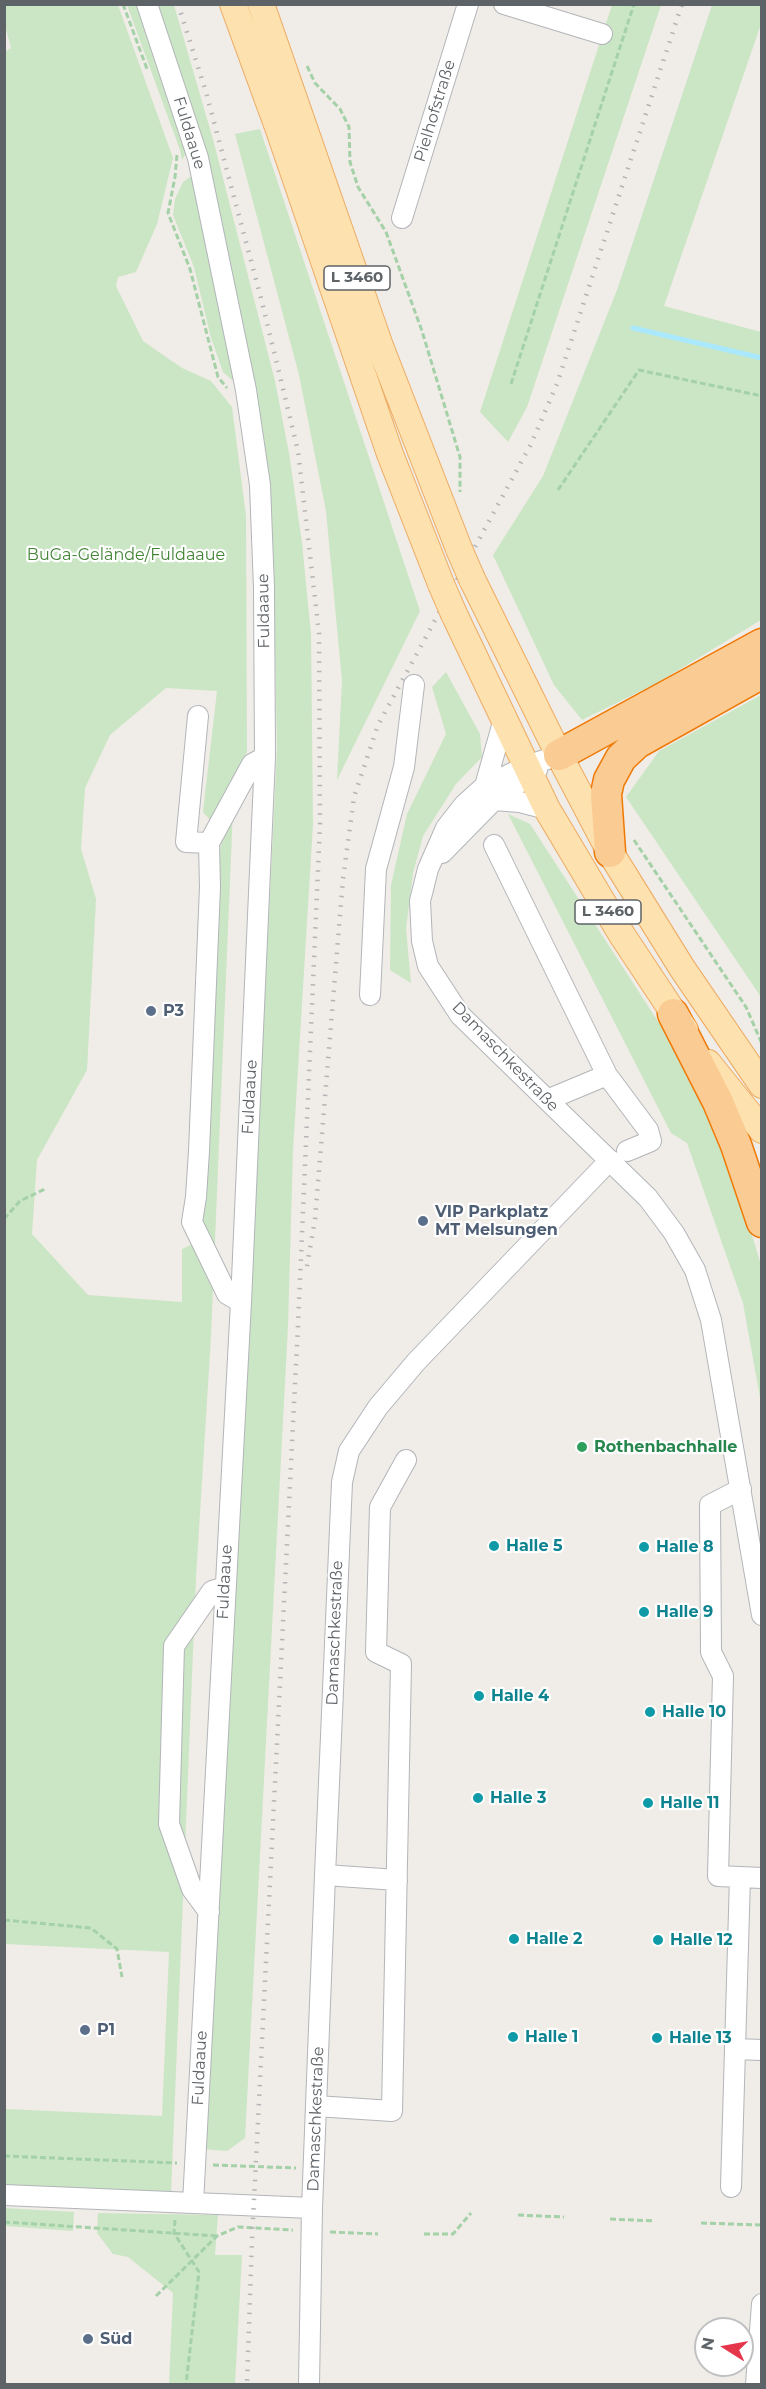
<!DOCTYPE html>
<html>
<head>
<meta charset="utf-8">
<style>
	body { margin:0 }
	#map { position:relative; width:766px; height:2389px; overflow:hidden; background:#f0ece7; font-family:Montserrat,sans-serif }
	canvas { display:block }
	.frame { position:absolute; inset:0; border:6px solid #5e6367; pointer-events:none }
	.north { position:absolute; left:694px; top:2317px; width:60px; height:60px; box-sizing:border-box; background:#fff; border:2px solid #bfc1c2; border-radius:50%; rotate:281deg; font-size:16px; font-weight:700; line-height:24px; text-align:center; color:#5e6367 }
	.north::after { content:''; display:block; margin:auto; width:21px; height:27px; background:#e5374c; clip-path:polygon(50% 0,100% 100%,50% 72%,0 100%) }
</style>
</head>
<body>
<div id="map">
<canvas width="766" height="2389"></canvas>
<div class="frame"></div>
<div class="north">N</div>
</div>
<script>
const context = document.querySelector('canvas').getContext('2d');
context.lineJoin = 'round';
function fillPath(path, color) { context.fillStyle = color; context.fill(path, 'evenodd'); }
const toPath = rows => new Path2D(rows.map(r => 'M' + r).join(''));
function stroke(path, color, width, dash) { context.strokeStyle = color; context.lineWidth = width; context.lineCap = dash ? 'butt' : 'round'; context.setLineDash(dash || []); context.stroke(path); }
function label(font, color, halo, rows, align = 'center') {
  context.font = font + ' Montserrat,sans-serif'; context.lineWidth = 4.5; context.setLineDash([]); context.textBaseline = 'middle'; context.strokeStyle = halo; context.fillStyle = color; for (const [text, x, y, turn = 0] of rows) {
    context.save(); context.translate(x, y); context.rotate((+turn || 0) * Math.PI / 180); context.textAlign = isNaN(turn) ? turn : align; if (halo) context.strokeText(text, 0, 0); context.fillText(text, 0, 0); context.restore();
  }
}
fillPath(toPath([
	[5,5,118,5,173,158,157,224,136,272,118,277,116,286,143,341,182,368,211,381,232,407,246,516,247,752,221,798,233,809,211,1336,196,1578,171,2194,5,2186,5,2109,162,2116,169,1952,5,1944,4,52,11,48,5,25],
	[166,688,217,691,203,812,221,833,205,1192,201,1240,182,1249,182,1302,88,1295,32,1234,37,1160,87,1070,96,899,81,849,85,788,110,735],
	[127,5,138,5,187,152,182,160,180,150],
	[156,5,174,5,214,143,275,381,289,453,302,543,311,634,313,824,293,1151,288,1326,245,2138,227,2151,202,2149,236,1587,277,750,274,590,268,485,256,391,204,150],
	[612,5,661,5,527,407,508,442,480,412],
	[712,5,761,5,761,24,664,306,761,332,761,620,657,683,582,720,554,685,493,555,543,476,617,290],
	[260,129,420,611,337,780,342,681,326,511,299,375,235,134],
	[190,177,192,177,235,379,232,380,223,372,211,338,194,267,173,215,175,199,183,182],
	[446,672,480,734,482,757,456,784,423,836,413,873,406,929,411,983,390,970,391,885,407,814,446,734,432,687],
	[761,695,761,997,626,797,659,751],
	[508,814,530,824,672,1043,701,1095,743,1205,761,1265,761,1403,743,1303,687,1143,671,1133],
	[4,2208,74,2212,73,2231,5,2226],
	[98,2213,218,2215,215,2255,242,2255,235,2384,169,2384,173,2293,128,2257,113,2254,97,2233]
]), '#cbe6c4');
stroke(toPath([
	[633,328,762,358]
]), '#aae9fd', 5);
const minor = toPath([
	[147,4,198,158,246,390,260,485,264,588,265,757,241,1302,193,2203],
	[504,4,602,34],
	[402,218,468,4],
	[198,716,186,842,209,843,210,887,199,1151,196,1197,192,1222,227,1294,241,1302],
	[559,755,527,766,485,786,464,805,446,828,428,869,420,901,422,941,428,966,460,1015,648,1198,674,1233,695,1270,711,1320,762,1615],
	[485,786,504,719],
	[494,800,520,802,547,809],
	[209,843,252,764,265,757],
	[494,845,607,1075,648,1130,651,1141,627,1151],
	[442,853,494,800,537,770],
	[370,995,376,869,404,767,414,685],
	[547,1100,607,1075],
	[325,1875,397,1880],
	[740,1877,762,1878],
	[209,1912,192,1889,169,1824,174,1646,212,1591,225,1587],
	[735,2049,762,2050],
	[316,2106,392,2111,401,1664,376,1652,380,1507,406,1460],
	[731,2187,740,1877,718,1876,723,1676,711,1652,710,1505,741,1489],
	[4,2195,312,2208],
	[309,2384,312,2208,325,1875,342,1482,349,1451,378,1407,416,1362,610,1160],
	[756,2384,762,2304]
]);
const major = toPath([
	[233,4,279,130,390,454,441,584],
	[261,4,380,346,459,549],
	[472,579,559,755,610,852,682,968,762,1085],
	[454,614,547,809,622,935,685,1030],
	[708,1063,762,1130]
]);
const highway = toPath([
	[559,755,762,644],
	[610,852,606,794,609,780,621,758,637,743,762,673],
	[673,1014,718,1102,736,1145,762,1222]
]);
stroke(minor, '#b2b5b9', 22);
stroke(major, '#eeab62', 28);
stroke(highway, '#f07906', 33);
stroke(toPath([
	[123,4,147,69],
	[307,66,315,83,340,109,349,127,350,162,358,187,386,232,422,331,444,404,460,457,460,492],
	[177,155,175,177,168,213,190,269,218,377,227,388],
	[511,384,634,4],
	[558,490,639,370,762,396],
	[634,840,746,1007,762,1044],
	[4,1219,20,1201,47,1188],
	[4,1920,91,1928,117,1949,122,1977],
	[4,2156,177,2163],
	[213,2165,296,2168],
	[518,2215,564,2217],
	[610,2219,655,2221],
	[175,2220,174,2233,199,2272,186,2384],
	[4,2222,217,2236],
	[701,2223,762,2225],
	[330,2232,378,2234],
	[424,2234,453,2234,471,2213],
	[156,2296,217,2236,238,2227,293,2230]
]), '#a4d1a7', 3, [6, 3]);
stroke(minor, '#fff', 20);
stroke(major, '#fde1af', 26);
stroke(highway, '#facc93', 30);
stroke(toPath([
	[178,4,206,92,262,302,298,451,319,633,320,824,298,1325,252,2240,247,2384],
	[307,1266,315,1219,343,879,354,797,378,725,531,444,557,384,682,4]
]), '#b3b4b5', 4.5, [1.5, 8]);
const majorBridge = toPath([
	[459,549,472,579],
	[441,584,454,614]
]);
stroke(majorBridge, '#eeab62', 28, []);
stroke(majorBridge, '#fde1af', 26);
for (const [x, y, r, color] of [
	[151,1011,6,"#5c6f8a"],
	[423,1221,6,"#5c6f8a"],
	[582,1447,6,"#2e9e5b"],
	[494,1546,6,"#0f9aa8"],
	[644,1547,6,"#0f9aa8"],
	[644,1612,6,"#0f9aa8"],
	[479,1696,6,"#0f9aa8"],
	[650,1712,6,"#0f9aa8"],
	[478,1798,6,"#0f9aa8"],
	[648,1803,6,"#0f9aa8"],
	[514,1939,6,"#0f9aa8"],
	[658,1940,6,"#0f9aa8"],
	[85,2030,6,"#5c6f8a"],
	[513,2037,6,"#0f9aa8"],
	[657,2038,6,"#0f9aa8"],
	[88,2339,6,"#5c6f8a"]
]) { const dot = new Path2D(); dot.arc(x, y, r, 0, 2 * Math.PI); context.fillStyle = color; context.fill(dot); stroke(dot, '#fff', 2); }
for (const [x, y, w] of [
	[357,278,66],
	[608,912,66]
]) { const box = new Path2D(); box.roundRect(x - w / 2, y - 12, w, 24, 4.5); context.fillStyle = '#fff'; context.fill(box); stroke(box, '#5e6367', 1.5); }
label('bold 15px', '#5e6367', null, [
	["L 3460",357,278],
	["L 3460",608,912]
]);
label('16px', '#5e6367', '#fff', [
	["Pielhofstraße",435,111,-73],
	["Fuldaaue",189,133,73],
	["Fuldaaue",264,611,-91],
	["Damaschkestraße",505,1057,46],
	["Fuldaaue",250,1097,-87],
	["Fuldaaue",225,1582,-87],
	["Damaschkestraße",335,1633,-88],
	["Fuldaaue",200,2068,-87],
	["Damaschkestraße",316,2119,-88]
]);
label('16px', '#438437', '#fff', [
	["BuGa-Gelände/Fuldaaue",126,555]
]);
label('bold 16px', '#4e5e75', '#fff', [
	["P3",163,1011],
	["VIP Parkplatz",435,1212],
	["MT Melsungen",435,1230],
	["P1",97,2030],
	["Süd",100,2339]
], 'left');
label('bold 16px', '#27864d', '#fff', [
	["Rothenbachhalle",594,1447]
], 'left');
label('bold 16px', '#0d838f', '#fff', [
	["Halle 5",506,1546],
	["Halle 8",656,1547],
	["Halle 9",656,1612],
	["Halle 4",491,1696],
	["Halle 10",662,1712],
	["Halle 3",490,1798],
	["Halle 11",660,1803],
	["Halle 2",526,1939],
	["Halle 12",670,1940],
	["Halle 1",525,2037],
	["Halle 13",669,2038]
], 'left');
</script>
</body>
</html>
